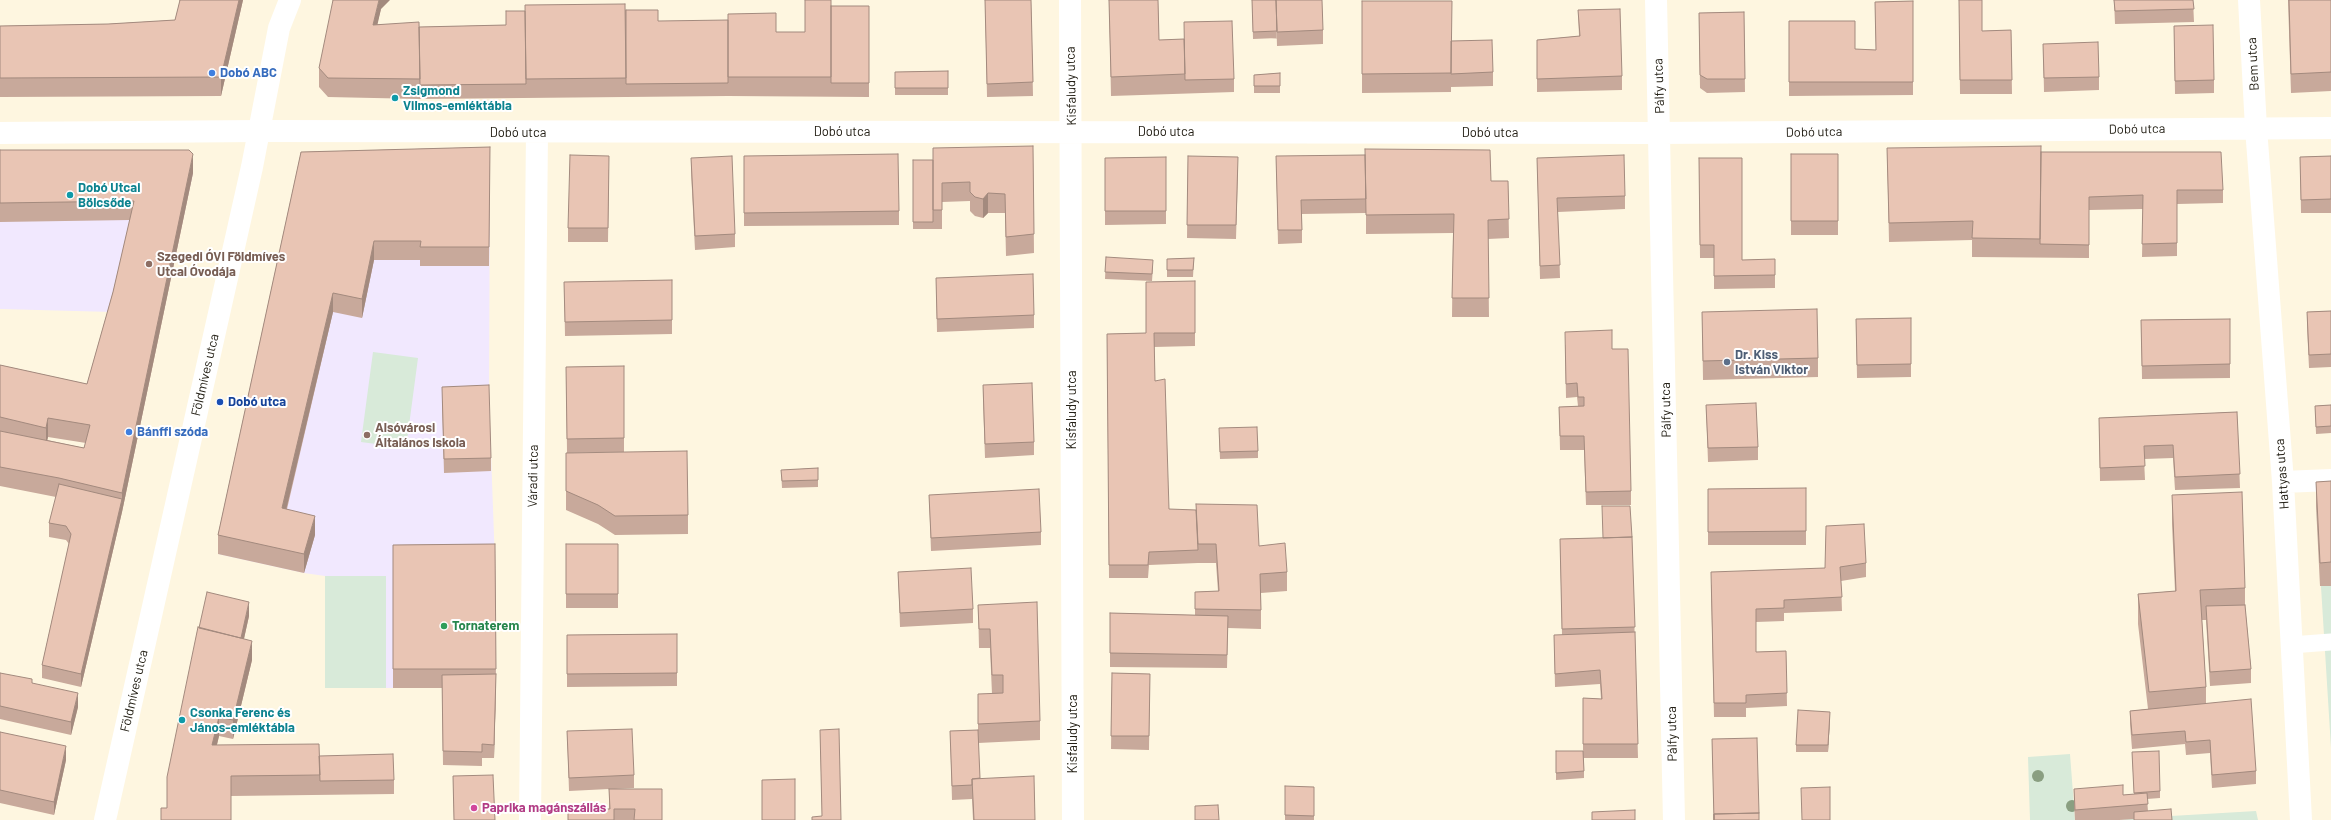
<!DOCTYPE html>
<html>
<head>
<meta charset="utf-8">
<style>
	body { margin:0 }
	canvas { display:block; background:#fef6e0 }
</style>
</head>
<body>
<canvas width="2331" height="820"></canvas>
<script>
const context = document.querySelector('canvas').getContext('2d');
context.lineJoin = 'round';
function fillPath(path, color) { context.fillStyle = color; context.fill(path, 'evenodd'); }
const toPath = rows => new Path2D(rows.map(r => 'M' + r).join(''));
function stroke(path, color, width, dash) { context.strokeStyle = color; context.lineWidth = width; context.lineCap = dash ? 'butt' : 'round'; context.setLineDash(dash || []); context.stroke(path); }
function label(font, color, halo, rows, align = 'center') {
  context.font = font + ' Barlow,sans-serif'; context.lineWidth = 4; context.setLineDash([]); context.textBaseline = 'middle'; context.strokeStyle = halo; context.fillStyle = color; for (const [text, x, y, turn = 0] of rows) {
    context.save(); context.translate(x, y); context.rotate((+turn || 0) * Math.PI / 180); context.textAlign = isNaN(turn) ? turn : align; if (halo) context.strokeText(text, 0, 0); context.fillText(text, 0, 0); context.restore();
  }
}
fillPath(toPath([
	[490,166,489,399,495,563,496,688,325,688,325,576,304,573,218,554,301,171],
	[0,169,189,169,193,173,164,308,113,312,0,309]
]), '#f1e8fe');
fillPath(toPath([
	[373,352,418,358,406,448,361,442],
	[2331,505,2331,748,2316,506],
	[325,576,386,576,386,688,325,688],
	[2070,754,2075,820,2030,820,2028,757],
	[2256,811,2258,820,2113,820,2171,816]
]), '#d8ead9');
stroke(toPath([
	[2291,645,2331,642]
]), '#fff', 17);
stroke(toPath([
	[1070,0,1073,820],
	[1656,0,1674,820],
	[2249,0,2256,128,2283,482,2301,820],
	[0,133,259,131,1660,133,2331,128],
	[2283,482,2331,480],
	[530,820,537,133]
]), '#fff', 22);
stroke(toPath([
	[105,820,252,167,279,28,290,0]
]), '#fff', 22);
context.fillStyle = '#8a9f81';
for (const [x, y] of [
	[2038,776],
	[2072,806]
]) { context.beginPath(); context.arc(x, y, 6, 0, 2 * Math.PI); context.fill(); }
fillPath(toPath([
	[179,0,243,0,221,96,0,97,0,26,108,24,175,20,180,1],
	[985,0,1031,0,1033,96,987,97],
	[1109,0,1158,0,1159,40,1184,39,1234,79,1234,92,1111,96],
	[1252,0,1323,30,1323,44,1277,46,1276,11,1277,38,1253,39],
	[1959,0,1982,31,2011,30,2012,94,1960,94],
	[2114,0,2193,0,2194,22,2115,24],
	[2288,0,2331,0,2331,91,2291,93],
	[1362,1,1451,41,1493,72,1493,86,1451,87,1451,74,1451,92,1362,93],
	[1913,1,1913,95,1789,96,1789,21,1855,49,1876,50,1875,2],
	[831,6,869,6,869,97,728,96,420,99,328,97,319,87,319,68,381,9,377,24,419,27,506,25,626,10,658,21,776,32,805,32],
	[1578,10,1622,76,1622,90,1537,92,1537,40,1579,36],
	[1744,12,1745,92,1707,93,1700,88,1699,13],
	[2174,26,2214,80,2214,93,2175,94],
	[2043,44,2099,77,2099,90,2044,92],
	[948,71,948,95,895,95,895,72],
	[1280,73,1280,93,1254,93,1254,75],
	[1033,146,1034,253,1006,256,1005,213,988,213,983,218,975,216,970,211,970,201,942,202,942,229,913,229,913,160,933,160],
	[490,147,489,266,420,266,420,260,374,260,362,318,333,312,287,509,315,535,304,573,218,554,218,535,301,152],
	[1887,148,2041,152,2223,190,2223,203,2177,204,2177,256,2142,257,2143,209,2089,210,2089,258,1972,257,1972,240,1889,242],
	[0,150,193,173,122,512,81,687,42,678,42,665,69,544,66,540,49,537,49,523,56,497,0,486,0,365,87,384,113,292,130,220,0,222],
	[48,437,86,443,84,448,47,440],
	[1791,154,1838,154,1838,235,1791,235],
	[744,156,899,211,899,225,744,226],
	[1188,156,1238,170,1236,239,1187,238],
	[1276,156,1491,181,1508,181,1509,238,1488,239,1489,317,1452,317,1453,233,1366,234,1366,213,1302,214,1302,243,1278,244],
	[2331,156,2331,213,2301,213,2300,157],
	[1166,157,1166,224,1105,225,1105,158],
	[691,158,735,234,735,247,695,250,691,171],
	[1537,158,1625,196,1625,209,1558,212,1560,278,1540,279],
	[1699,158,1742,260,1775,259,1775,288,1714,289,1714,258,1700,258],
	[609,169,608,242,568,242,568,228],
	[1106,257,1153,267,1152,281,1105,279],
	[1194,258,1193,277,1167,277,1167,259],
	[936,278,1034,315,1034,328,937,332],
	[672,280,672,334,565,336,564,282],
	[1195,281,1195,346,1154,347,1155,381,1169,509,1196,510,1196,504,1259,546,1287,572,1287,591,1261,593,1261,629,1228,628,1227,668,1110,667,1110,613,1195,615,1195,592,1218,591,1216,563,1198,563,1149,565,1148,578,1109,578,1107,334,1146,333],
	[2331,311,2331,367,2309,368,2307,326,2307,312],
	[1702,312,1818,358,1818,377,1703,380],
	[1911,318,1911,377,1857,378,1856,319],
	[2230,319,2230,378,2142,379,2141,320],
	[1565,345,1612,349,1631,491,1631,505,1586,505,1584,450,1560,450,1559,407,1578,406,1577,397,1566,398],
	[624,366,624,452,567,453,566,367],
	[983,385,1034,442,1034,455,985,458,983,398],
	[442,400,491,458,491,471,444,473],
	[1706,405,1758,447,1758,460,1708,462],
	[2331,405,2331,433,2316,434,2315,406],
	[2237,412,2240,488,2175,490,2173,458,2144,459,2145,480,2100,481,2099,418],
	[1219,435,1258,451,1258,458,1220,459],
	[566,453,688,515,688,534,615,535,598,524,566,510],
	[818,468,818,487,782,488,781,470],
	[2331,481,2331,586,2320,586,2316,506,2316,482],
	[1806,488,1806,545,1708,545,1708,489],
	[929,495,1041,532,1041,545,931,551],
	[2172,495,2245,588,2245,605,2251,669,2251,683,2210,686,2206,620,2202,620,2206,687,2206,704,2256,771,2256,784,2212,788,2210,753,2186,755,2185,744,2132,749,2130,724,2130,711,2148,709,2138,624,2138,594,2175,591,2172,524],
	[1632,537,1638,758,1584,758,1584,778,1556,780,1556,751,1583,751,1583,698,1601,699,1600,684,1555,687,1554,635,1562,635,1560,539],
	[495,544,496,688,494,758,482,758,482,766,443,765,442,688,393,688,393,545],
	[566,544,618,544,618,608,566,608],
	[1866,563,1866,577,1841,581,1842,611,1784,613,1784,621,1756,622,1756,652,1786,651,1787,706,1746,708,1746,717,1714,717,1711,585,1825,568],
	[898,572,973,609,973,623,900,627],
	[978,605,1040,721,1040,740,978,743,980,778,1035,820,973,820,972,799,952,800,950,731,978,730,978,694,992,694,990,648,979,648],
	[249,616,244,639,252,660,233,739,219,736,217,745,319,756,394,780,394,794,231,796,167,808,199,628],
	[677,634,677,686,567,687,567,635],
	[0,673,78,707,71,735,0,719],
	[1112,673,1150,674,1149,750,1111,749],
	[1830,719,1828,752,1796,752,1796,745],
	[820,730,841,820,822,816],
	[567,731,634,775,634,788,615,789,662,820,568,820,609,809,609,789,569,791],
	[0,732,66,760,54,815,0,803],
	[1712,739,1759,813,1759,820,1714,820],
	[2132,752,2160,791,2160,798,2147,799,2148,811,2172,820,2134,820,2134,819,2119,820,2075,820,2074,802,2074,789,2123,795,2134,794],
	[453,776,495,820,454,820],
	[1314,787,1314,820,1285,820,1285,815]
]), '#c8a99b');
fillPath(toPath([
	[239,0,243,0,221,96,221,77],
	[379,0,390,0,381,9,373,44,373,25],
	[193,154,193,173,122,512,81,687,81,674,122,499,122,493],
	[988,193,988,213,983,218,983,199],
	[374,241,374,260,362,318,362,299],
	[333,293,333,312,282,527,282,508],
	[48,418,48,437,46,447,46,428],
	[315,516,315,535,304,573,304,554],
	[249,602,249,616,240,656,240,643],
	[252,641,252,660,233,739,233,720],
	[496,674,496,688,494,758,494,745],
	[78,693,78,707,71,735,71,722],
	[1830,712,1830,719,1828,752,1828,745],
	[219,717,219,736,212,764,212,745],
	[66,746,66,760,54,815,54,802]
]), '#a38a7e');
const building = toPath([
	[180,0,239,0,221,77,0,78,0,26,108,24,175,20,180,0],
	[333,0,379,0,373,25,419,22,420,79,328,78,319,68,333,0],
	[805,0,831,0,831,77,728,77,728,14,776,13,776,32,805,32,805,0],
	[985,0,1031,0,1033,82,987,84,985,0],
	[1109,0,1158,0,1159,40,1184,39,1185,74,1111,77,1109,0],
	[1252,0,1276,0,1277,31,1253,32,1252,0],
	[1276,0,1322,0,1323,30,1277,32,1276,0],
	[1959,0,1982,0,1982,31,2011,30,2012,80,1960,80,1959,0],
	[2114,0,2193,0,2194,9,2115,11,2114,0],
	[2289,0,2331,0,2331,72,2291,74,2289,0],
	[1362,1,1452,1,1451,73,1362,74,1362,1],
	[1913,1,1913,82,1789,82,1789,21,1855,21,1855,49,1876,50,1875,2,1913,1],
	[625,4,626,78,526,79,525,5,625,4],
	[831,6,869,6,869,83,831,83,831,6],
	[1620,9,1622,76,1537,79,1537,40,1580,36,1578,10,1620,9],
	[626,10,658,10,658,21,728,20,728,83,626,84,626,10],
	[506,11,525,11,526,84,420,85,419,27,506,25,506,11],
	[1744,12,1745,79,1707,79,1700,75,1699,13,1744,12],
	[1232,21,1234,79,1185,80,1184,22,1232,21],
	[2213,25,2214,80,2175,81,2174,26,2213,25],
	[1492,40,1493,72,1451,74,1451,41,1492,40],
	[2098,42,2099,77,2044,78,2043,44,2098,42],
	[948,71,948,88,895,88,895,72,948,71],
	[1280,73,1280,86,1254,86,1254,75,1280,73],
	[1033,146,1034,234,1006,237,1005,194,988,193,983,199,975,197,970,192,970,182,942,183,942,210,933,210,933,148,1033,146],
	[2041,146,2040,239,1972,238,1973,221,1889,223,1887,148,2041,146],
	[490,147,489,247,420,247,421,241,374,241,362,299,333,293,282,508,315,516,304,554,218,535,301,152,490,147],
	[1365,149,1490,150,1491,181,1508,181,1509,219,1488,220,1489,298,1452,298,1454,214,1366,215,1365,149],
	[0,150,189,150,193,154,122,493,59,478,0,467,0,431,84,448,90,425,48,418,46,428,0,417,0,365,87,384,113,292,134,201,0,203,0,150],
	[2041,152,2221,152,2223,190,2177,190,2177,243,2142,244,2143,195,2089,197,2089,245,2040,244,2041,152],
	[898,154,899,211,744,213,744,156,898,154],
	[1791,154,1838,154,1838,221,1791,221,1791,154],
	[570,155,609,156,608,228,568,228,570,155],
	[1365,155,1366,199,1301,200,1302,230,1278,230,1276,156,1365,155],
	[1624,155,1625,196,1557,198,1560,265,1540,266,1537,158,1624,155],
	[732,156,735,234,695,236,691,158,732,156],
	[1188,156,1238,157,1236,225,1187,225,1188,156],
	[2331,156,2331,199,2301,200,2300,157,2331,156],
	[1166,157,1166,211,1105,211,1105,158,1166,157],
	[1699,158,1742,158,1742,260,1775,259,1775,275,1714,276,1714,245,1700,245,1699,158],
	[913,160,933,160,933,222,913,222,913,160],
	[1106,257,1153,260,1152,274,1105,272,1106,257],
	[1194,258,1193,270,1167,270,1167,259,1194,258],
	[1033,274,1034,315,937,319,936,278,1033,274],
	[672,280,672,320,565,322,564,282,672,280],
	[1195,281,1195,333,1154,333,1155,381,1165,379,1169,509,1196,510,1198,550,1149,552,1148,565,1109,565,1107,334,1146,333,1146,282,1195,281],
	[1817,309,1818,358,1703,361,1702,312,1817,309],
	[2331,311,2331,354,2309,355,2307,312,2331,311],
	[1911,318,1911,364,1857,365,1856,319,1911,318],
	[2230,319,2230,364,2142,366,2141,320,2230,319],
	[1612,330,1612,349,1628,349,1631,491,1586,492,1584,436,1560,436,1559,407,1584,406,1584,397,1578,397,1577,383,1566,384,1565,332,1612,330],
	[624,366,624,438,567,439,566,367,624,366],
	[1032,383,1034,442,985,444,983,385,1032,383],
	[489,385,491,458,444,459,442,387,489,385],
	[1756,403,1758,447,1708,448,1706,405,1756,403],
	[2331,405,2331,426,2316,427,2315,406,2331,405],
	[2237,412,2240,474,2175,477,2173,445,2144,446,2145,466,2100,468,2099,418,2237,412],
	[1257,427,1258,451,1220,452,1219,428,1257,427],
	[687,451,688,515,615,516,598,505,566,491,566,453,687,451],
	[818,468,818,480,782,481,781,470,818,468],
	[2331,481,2331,562,2320,563,2316,482,2331,481],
	[59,484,122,499,81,674,42,665,71,534,66,526,49,523,59,484],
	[1806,488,1806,531,1708,532,1708,489,1806,488],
	[1039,489,1041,532,931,538,929,495,1039,489],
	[2242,492,2245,588,2200,590,2206,687,2149,692,2138,594,2176,591,2172,495,2242,492],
	[1196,504,1257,505,1259,546,1285,543,1287,572,1260,574,1261,610,1195,609,1195,592,1219,591,1216,544,1198,544,1196,504],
	[1602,506,1630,506,1632,537,1603,538,1602,506],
	[1864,524,1866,563,1840,567,1842,597,1784,600,1784,608,1756,609,1756,652,1786,651,1787,693,1746,695,1746,703,1714,703,1711,572,1825,568,1826,526,1864,524],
	[1632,537,1635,627,1562,629,1560,539,1632,537],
	[495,544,496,669,393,669,393,545,495,544],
	[566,544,618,544,618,594,566,594,566,544],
	[971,568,973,609,900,613,898,572,971,568],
	[207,592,249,602,241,638,199,628,207,592],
	[1037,602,1040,721,978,724,978,694,1003,693,1003,675,992,675,990,629,979,629,978,605,1037,602],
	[2245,605,2251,669,2210,672,2206,606,2245,605],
	[1110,613,1228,616,1227,655,1110,653,1110,613],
	[198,627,252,641,233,720,219,717,212,745,319,744,320,775,231,776,231,820,161,820,161,808,167,808,167,777,198,627],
	[1635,632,1638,744,1583,744,1583,698,1602,699,1600,670,1555,674,1554,635,1635,632],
	[677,634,677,673,567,674,567,635,677,634],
	[0,673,32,679,32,683,78,693,71,722,0,706,0,673],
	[1112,673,1150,674,1149,736,1111,736,1112,673],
	[496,674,494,745,482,744,482,752,443,751,442,675,496,674],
	[2251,699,2256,771,2212,775,2210,740,2186,742,2185,731,2132,735,2130,711,2251,699],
	[1798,710,1830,712,1828,745,1796,745,1798,710],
	[632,729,634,775,569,778,567,731,632,729],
	[839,729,841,820,812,820,812,817,822,816,820,730,839,729],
	[978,730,980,778,972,779,972,785,952,786,950,731,978,730],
	[0,732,66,746,54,802,0,790,0,732],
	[1757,738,1759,813,1714,814,1714,820,1712,739,1757,738],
	[1556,751,1583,751,1584,771,1556,773,1556,751],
	[2159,751,2160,791,2134,793,2132,752,2159,751],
	[393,754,394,780,320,781,319,756,393,754],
	[493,775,495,820,454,820,453,776,493,775],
	[1034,776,1035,820,974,820,972,779,1034,776],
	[795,779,795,820,762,820,762,780,795,779],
	[2123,785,2123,795,2147,793,2148,804,2075,810,2074,789,2123,785],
	[1285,786,1314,787,1314,816,1285,815,1285,786],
	[1830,787,1830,820,1802,820,1801,788,1830,787],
	[609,789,662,789,662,820,634,820,635,809,614,809,614,820,568,820,568,809,610,809,609,789],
	[1218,805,1219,820,1195,820,1195,806,1218,805],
	[2171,809,2172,820,2134,820,2134,812,2171,809],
	[1635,810,1635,820,1592,820,1592,812,1635,810],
	[1759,813,1759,820,1714,820,1714,814,1759,813]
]);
fillPath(building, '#e9c5b4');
stroke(building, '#a38a7e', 1);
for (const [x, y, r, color] of [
	[212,73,4,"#3f7fe0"],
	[395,98,4,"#0f9aa8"],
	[70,195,4,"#0f9aa8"],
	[149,264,4,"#8d6e63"],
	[1727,362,4,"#5c6f8a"],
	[220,402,4,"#1a4fb4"],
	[129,432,4,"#3f7fe0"],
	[367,435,4,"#8d6e63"],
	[444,626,4,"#2e9e5b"],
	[182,720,4,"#0f9aa8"],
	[474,808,4,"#d1479c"]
]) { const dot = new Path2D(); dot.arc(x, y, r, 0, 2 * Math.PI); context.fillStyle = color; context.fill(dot); stroke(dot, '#fff', 1.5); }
label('13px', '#242016', '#fff', [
	["Bem utca",2253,64,-93],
	["Kisfaludy utca",1071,86,-91],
	["Pálfy utca",1659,86,-92],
	["Dobó utca",2137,129,-1],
	["Dobó utca",842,132],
	["Dobó utca",1166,132],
	["Dobó utca",1814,132,-1],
	["Dobó utca",518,133],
	["Dobó utca",1490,133],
	["Földmíves utca",205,375,-77],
	["Kisfaludy utca",1072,410,-90],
	["Pálfy utca",1666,410,-91],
	["Hattyas utca",2282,474,-94],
	["Váradi utca",533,476,-89],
	["Földmíves utca",134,691,-77],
	["Kisfaludy utca",1073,734,-90],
	["Pálfy utca",1672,734,-91]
]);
label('bold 13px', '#366cbe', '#fff', [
	["Dobó ABC",220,73],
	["Bánffi szóda",137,432]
], 'left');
label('bold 13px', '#0d838f', '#fff', [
	["Zsigmond",403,91],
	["Vilmos-emléktábla",403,106],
	["Dobó Utcai",78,188],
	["Bölcsőde",78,203],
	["Csonka Ferenc és",190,713],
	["János-emléktábla",190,728]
], 'left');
label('bold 13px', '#785e54', '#fff', [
	["Szegedi ÓVI Földmíves",157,257],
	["Utcai Óvodája",157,272],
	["Alsóvárosi",375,428],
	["Általános Iskola",375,443]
], 'left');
label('bold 13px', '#4e5e75', '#fff', [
	["Dr. Kiss",1735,355],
	["István Viktor",1735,370]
], 'left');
label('bold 13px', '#164399', '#fff', [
	["Dobó utca",228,402]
], 'left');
label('bold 13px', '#27864d', '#fff', [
	["Tornaterem",452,626]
], 'left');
label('bold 13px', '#b23c85', '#fff', [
	["Paprika magánszállás",482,808]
], 'left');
</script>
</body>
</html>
